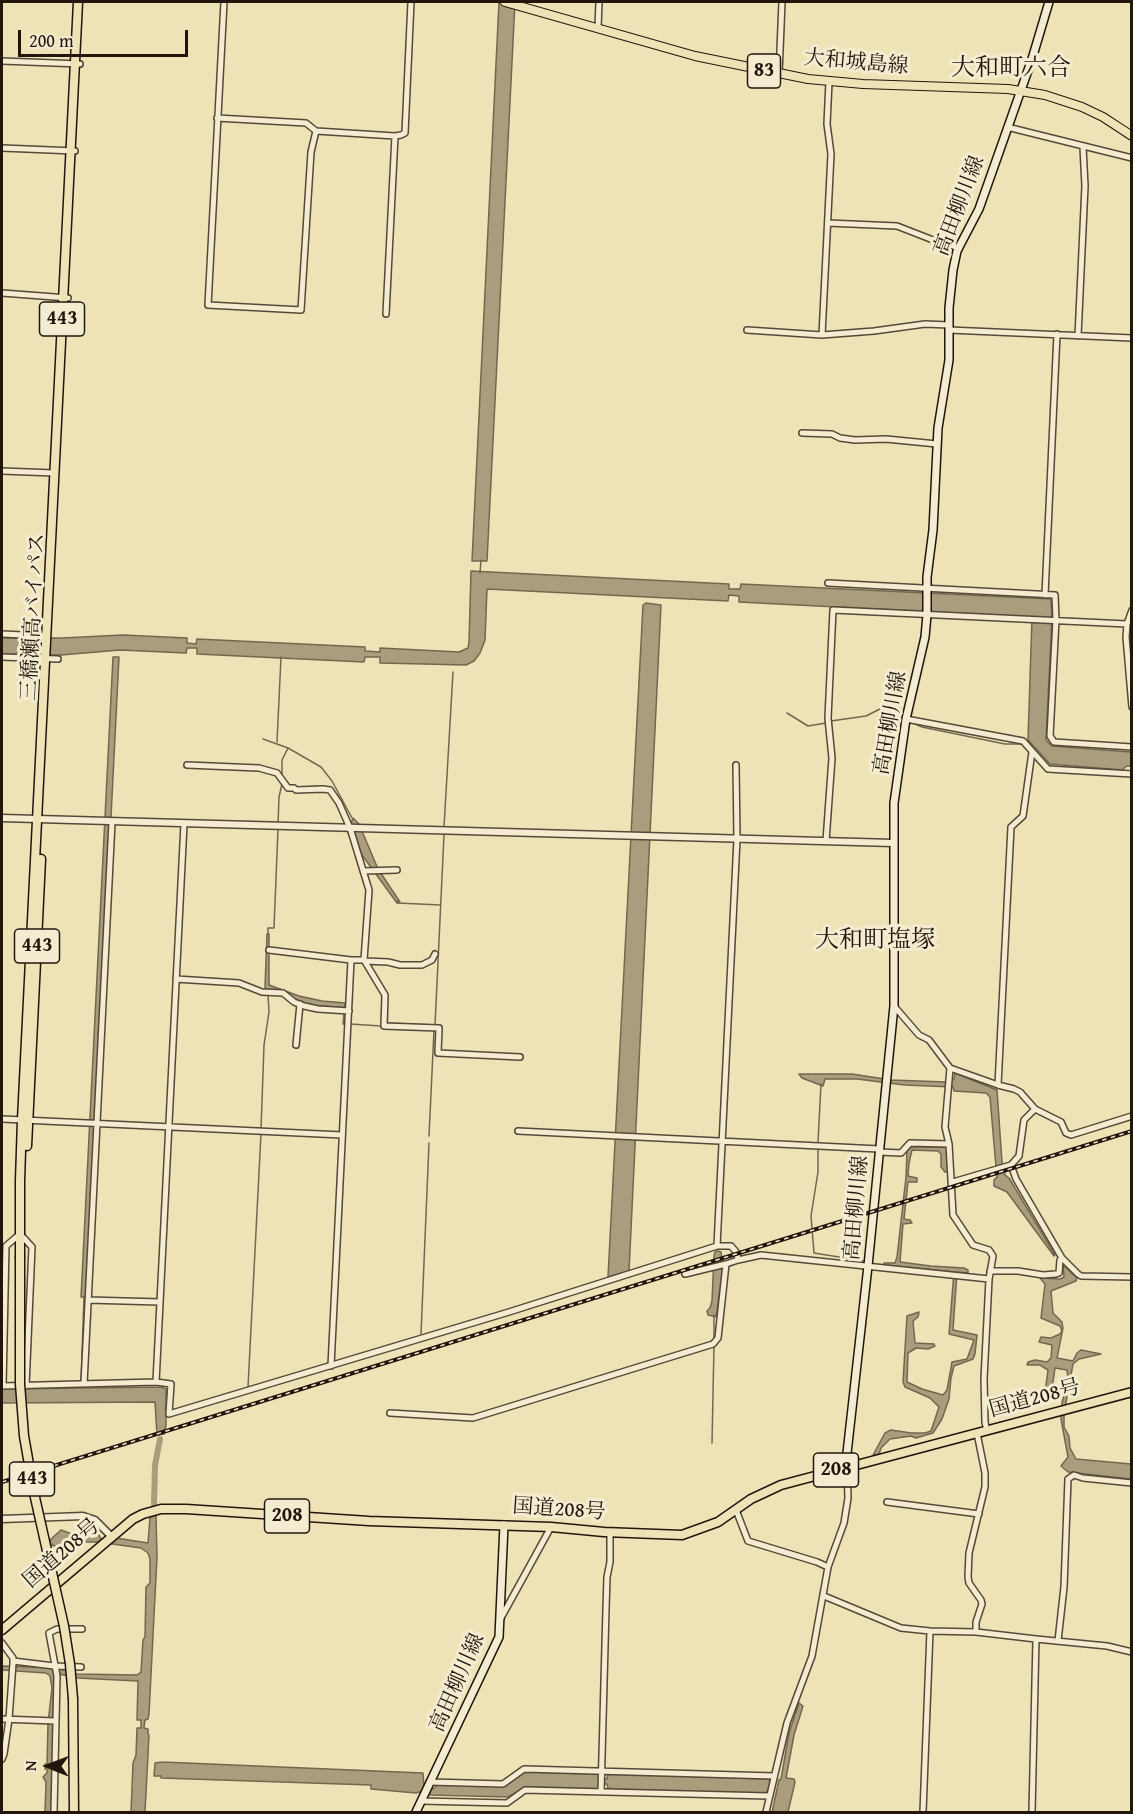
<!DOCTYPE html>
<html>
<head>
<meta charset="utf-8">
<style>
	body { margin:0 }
	#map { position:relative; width:1133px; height:1814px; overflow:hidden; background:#eee2b7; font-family:"Gentium Book Plus",serif }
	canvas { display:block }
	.frame { position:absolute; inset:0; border:3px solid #22160c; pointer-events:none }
	.north { position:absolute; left:18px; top:1736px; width:60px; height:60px; -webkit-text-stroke:4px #f4ecd0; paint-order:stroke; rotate:271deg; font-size:16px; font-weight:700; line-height:24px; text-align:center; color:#22160c }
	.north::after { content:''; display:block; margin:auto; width:21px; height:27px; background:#22160c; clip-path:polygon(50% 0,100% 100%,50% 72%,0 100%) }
	.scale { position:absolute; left:18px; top:30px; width:170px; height:27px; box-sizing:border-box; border:3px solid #22160c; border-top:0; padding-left:8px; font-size:18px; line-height:21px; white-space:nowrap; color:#22160c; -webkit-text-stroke:4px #f4ecd0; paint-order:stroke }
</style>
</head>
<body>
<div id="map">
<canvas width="1133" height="1814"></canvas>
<div class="frame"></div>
<div class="north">N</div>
<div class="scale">200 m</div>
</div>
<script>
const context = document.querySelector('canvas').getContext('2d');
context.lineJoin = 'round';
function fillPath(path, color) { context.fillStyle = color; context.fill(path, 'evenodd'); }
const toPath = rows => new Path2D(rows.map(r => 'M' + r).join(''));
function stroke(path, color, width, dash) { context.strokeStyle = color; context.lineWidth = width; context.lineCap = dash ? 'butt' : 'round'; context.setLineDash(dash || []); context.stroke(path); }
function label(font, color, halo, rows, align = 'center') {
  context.font = font + ' "Gentium Book Plus","Noto Serif JP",serif'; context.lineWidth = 6; context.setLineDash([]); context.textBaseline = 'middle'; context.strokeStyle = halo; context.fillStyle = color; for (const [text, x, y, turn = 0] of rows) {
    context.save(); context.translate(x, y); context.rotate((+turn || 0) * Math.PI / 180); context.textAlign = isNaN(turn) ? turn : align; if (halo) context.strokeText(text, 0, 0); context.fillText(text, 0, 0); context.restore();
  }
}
const water = toPath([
	[499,2,515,2,487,561,472,561,499,2],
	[471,571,729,584,729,589,740,589,741,584,1051,599,1052,618,1046,740,1052,746,1131,752,1131,766,1127,766,1122,770,1050,764,1028,740,1032,617,739,602,739,596,729,595,728,601,487,589,485,640,480,653,474,661,466,665,380,663,380,657,365,657,364,662,197,654,197,648,187,648,186,653,120,650,61,655,2,654,2,638,62,638,123,635,187,638,187,643,196,644,197,639,365,647,365,651,380,652,380,648,459,652,468,648,469,642,471,571],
	[646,603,661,605,629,1271,608,1277,643,605,646,603],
	[113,657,119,657,87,1297,81,1297,113,657],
	[353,818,359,824,378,869,400,902,397,903,362,855,351,824,353,818],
	[267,934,269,934,269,985,299,996,322,1001,345,1003,345,1008,309,1005,266,990,265,987,267,934],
	[955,1073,997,1090,1002,1162,1005,1175,1009,1178,1055,1255,1054,1256,1007,1192,994,1186,994,1180,997,1177,996,1167,990,1097,986,1093,954,1091,953,1087,905,1085,857,1079,825,1079,823,1086,802,1078,799,1074,852,1074,891,1080,946,1082,954,1079,955,1073],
	[910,1147,947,1147,948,1171,945,1172,941,1167,941,1154,938,1151,912,1150,909,1163,908,1176,917,1178,917,1182,908,1182,904,1219,910,1220,912,1223,903,1224,900,1262,931,1266,964,1268,968,1270,968,1273,957,1272,953,1330,977,1335,975,1354,973,1359,954,1366,951,1378,949,1399,942,1419,933,1433,916,1438,911,1436,890,1439,881,1448,879,1454,873,1455,885,1433,891,1430,911,1433,925,1433,931,1431,939,1407,930,1398,905,1387,903,1382,907,1316,919,1312,918,1317,913,1321,915,1343,934,1344,935,1346,928,1349,916,1348,908,1353,907,1382,922,1389,943,1395,947,1390,952,1362,967,1359,974,1340,949,1334,954,1272,884,1265,884,1263,895,1263,897,1257,906,1177,907,1151,910,1147],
	[718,1251,721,1252,723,1267,716,1317,708,1315,707,1311,710,1308,712,1301,714,1256,715,1252,718,1251],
	[1063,1265,1077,1278,1076,1281,1051,1291,1053,1313,1062,1322,1063,1328,1057,1358,1073,1361,1077,1353,1081,1350,1101,1354,1079,1359,1073,1364,1064,1413,1064,1427,1069,1436,1070,1448,1076,1459,1131,1464,1131,1479,1068,1472,1061,1466,1068,1457,1061,1419,1062,1403,1068,1379,1067,1370,1055,1368,1052,1389,1047,1394,1045,1393,1048,1370,1040,1365,1027,1365,1028,1362,1035,1360,1047,1362,1051,1358,1052,1345,1039,1342,1041,1337,1051,1338,1060,1334,1062,1331,1060,1326,1041,1318,1045,1284,1040,1278,1060,1279,1064,1277,1063,1265],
	[161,1387,166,1389,166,1425,164,1434,157,1435,155,1402,2,1403,2,1389,161,1387],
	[156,1516,157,1557,149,1714,148,1719,145,1720,144,1728,148,1729,148,1734,149,1735,145,1812,131,1812,133,1763,136,1755,137,1728,141,1728,141,1720,137,1720,138,1681,77,1678,55,1673,51,1812,45,1812,46,1782,43,1777,47,1773,47,1769,45,1769,45,1764,47,1764,48,1723,52,1688,50,1676,46,1673,2,1670,2,1666,59,1668,77,1674,137,1675,141,1672,143,1640,145,1637,146,1587,150,1583,150,1559,148,1553,141,1548,98,1542,76,1542,59,1548,50,1544,51,1539,61,1530,72,1534,99,1535,101,1539,113,1541,116,1538,148,1543,150,1517,156,1516],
	[799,1703,803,1706,794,1735,786,1778,794,1779,795,1782,788,1812,772,1812,779,1780,781,1779,789,1733,799,1703],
	[162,1762,423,1773,424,1786,431,1790,440,1784,504,1785,524,1772,593,1773,599,1774,599,1779,607,1779,608,1774,614,1774,769,1779,770,1784,766,1794,613,1789,608,1788,607,1784,600,1784,599,1789,526,1787,508,1797,429,1795,419,1792,416,1793,371,1789,371,1785,161,1778,161,1776,154,1776,155,1763,162,1762]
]);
fillPath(water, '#a99d7d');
stroke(water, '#736750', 1.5);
stroke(toPath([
	[480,573,481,560],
	[787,713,808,726,826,723],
	[831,721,866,716,882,708,904,713],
	[913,723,922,727,1005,744,1022,744],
	[263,739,288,748,321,767,332,781,352,818],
	[277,742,281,657],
	[282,776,282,760,288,748],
	[278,824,279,797,282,784],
	[444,827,453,672],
	[397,901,398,903,440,905],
	[268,935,268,928,274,928,278,829],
	[344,1013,343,1024,345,1024],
	[386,1023,435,1025],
	[350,1024,381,1026],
	[435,1025,444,835],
	[261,1129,264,1045,269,1012,268,994],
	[429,1136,434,1030],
	[818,1142,821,1084],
	[818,1147,818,1172,811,1216,814,1253,864,1261],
	[421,1334,429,1143],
	[714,1340,714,1315],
	[81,1383,84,1297],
	[248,1387,261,1134],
	[712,1443,714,1345]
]), '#736750', 1.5);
stroke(toPath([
	[154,1504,155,1465,160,1439]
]), '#a99d7d', 6);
const minor = toPath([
	[224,2,208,305,301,310,311,152,316,131],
	[598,28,599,2],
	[2,61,80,64],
	[779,74,782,2],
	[217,118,306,123,316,131,395,136,401,135,405,133,411,2],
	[1007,127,1132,158],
	[2,148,75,151],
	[828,223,897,226,933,240,948,243,959,249],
	[2,293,68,298],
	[386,314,395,136],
	[747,330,822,335,874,331,925,324,949,325],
	[949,330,1132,338],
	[822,335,831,154,827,124,829,82],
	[1078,336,1085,186,1083,147],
	[802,433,832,434,840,438,855,440,886,439,937,444],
	[2,471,54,473],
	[828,583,1055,595,1056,620,1050,736,1054,742,1132,747],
	[1045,595,1057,334],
	[1132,610,1127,624,1126,637,1132,707],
	[2,634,46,636],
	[2,657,58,659],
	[906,719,1023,741,1048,769,1132,774],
	[187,765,259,768,277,773,288,788,294,788,296,790,323,789,330,790,339,803,350,828,369,890,364,960,351,960,331,1366],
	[826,841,832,758,828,718,833,610,1127,624],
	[363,871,397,870],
	[269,950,351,960],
	[364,960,385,995,384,1026,439,1028,438,1053,520,1057],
	[365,961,388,962,400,965,422,965,432,960,435,954],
	[176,979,239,983,262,992,283,993,294,1002,304,1006,318,1009,349,1011],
	[894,1006,919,1035,929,1040,950,1068,998,1085,1014,1089,1020,1092,1035,1109,1061,1122,1066,1133,1071,1135,1132,1116],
	[296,1045,300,1004],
	[950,1068,945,1127,949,1144,953,1215,973,1245,989,1250,993,1256,989,1279,984,1379,985,1422,987,1431],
	[998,1085,1011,827,1023,816,1032,752],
	[2,1119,342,1135],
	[518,1131,879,1149],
	[879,1152,901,1153,910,1143,949,1144],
	[1011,1165,1016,1179,1062,1258,1078,1274,1081,1276,1132,1277],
	[953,1182,1011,1165,1019,1156,1024,1120,1035,1109],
	[717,1246,737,839,736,765],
	[990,1271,1018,1271,1043,1275,1056,1274,1059,1273,1060,1260,1062,1258],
	[685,1274,726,1264],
	[88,1300,160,1302],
	[156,1382,184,824],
	[84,1384,112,822],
	[2,1386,156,1382,171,1384,169,1414,509,1312,717,1246,731,1246,737,1253,738,1260],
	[3,1386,6,1246,20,1234,32,1247,26,1386],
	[390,1413,473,1418,713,1344,718,1338,726,1264,738,1260,761,1255,989,1279],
	[887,1502,979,1514],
	[736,1510,748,1541,817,1562,828,1567],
	[824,1596,901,1628,930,1631,976,1632,1036,1639,1107,1646,1132,1652],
	[501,1618,551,1527],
	[976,1632,976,1622,982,1604,981,1600,969,1583,968,1577,969,1553,985,1487,985,1473,977,1433],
	[1058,1641,1064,1587,1068,1479,1074,1475,1083,1478,1132,1483],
	[2,1643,13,1658,13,1663,9,1719,4,1754,2,1759],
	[13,1661,54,1666,81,1667],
	[2,1719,55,1721],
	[430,1782,503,1784,524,1769,774,1776],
	[601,1792,606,1609,607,1577,610,1562,610,1532],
	[421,1801,507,1803,525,1790,769,1796],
	[54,1812,57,1676,49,1633,57,1629,82,1629],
	[766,1812,787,1723,812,1656,828,1567,844,1523,848,1498,847,1467],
	[923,1812,930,1631],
	[1032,1812,1036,1639]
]);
const tertiary = toPath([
	[2,818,893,843],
	[2,1519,83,1516,95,1520,111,1536]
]);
const secondary = toPath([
	[847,1467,846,1462,868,1266,894,1006,894,803,906,719,925,637,927,615,927,577,933,530,938,428,949,360,949,308,953,270,957,251,979,209,1032,59,1049,2],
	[416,1812,499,1637,504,1525]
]);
const primary = toPath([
	[505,2,695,56,808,79,863,84,1008,89,1045,95,1082,107,1103,117,1132,136]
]);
const trunk = toPath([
	[27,1146,41,859],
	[20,1256,20,1181,22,1120,78,2],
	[2,1630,133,1519,143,1514,161,1509,186,1509,369,1521,551,1527,604,1532,682,1535,718,1522,751,1499,781,1485,1132,1392],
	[73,1699,74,1812]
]);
stroke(minor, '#554937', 8);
stroke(tertiary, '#554937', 9);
stroke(secondary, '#22160c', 10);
stroke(primary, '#22160c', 10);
stroke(trunk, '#22160c', 11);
stroke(minor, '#f4ecd0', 5);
stroke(tertiary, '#f4ecd0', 6);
stroke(secondary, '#f4ecd0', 7);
stroke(primary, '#eee2b7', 8);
stroke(trunk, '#eee2b7', 8);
const rail = toPath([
	[2,1482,1132,1131]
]);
stroke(rail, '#22160c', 4);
stroke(rail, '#f4ecd0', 1.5, [4.5]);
const trunkBridge = toPath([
	[20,1256,20,1384,24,1436,34,1493,64,1626,70,1664,73,1699]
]);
stroke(trunkBridge, '#22160c', 11, []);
stroke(trunkBridge, '#eee2b7', 8);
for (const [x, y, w] of [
	[764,71,33],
	[62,319,45],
	[37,946,45],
	[836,1470,45],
	[32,1479,45],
	[287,1516,45]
]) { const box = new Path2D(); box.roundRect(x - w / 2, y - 17, w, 34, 4.5); context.fillStyle = '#f4ecd0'; context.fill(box); stroke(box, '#22160c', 1.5); }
label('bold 20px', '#22160c', null, [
	["83",764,71],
	["443",62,319],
	["443",37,946],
	["208",836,1470],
	["443",32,1479],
	["208",287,1516]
]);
label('21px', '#22160c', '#f4ecd0', [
	["大和城島線",856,63,5],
	["高田柳川線",960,206,-69],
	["三橋瀬高バイパス",34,617,-87],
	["高田柳川線",891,723,-80],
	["高田柳川線",857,1208,-85],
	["国道208号",1035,1399,-15],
	["国道208号",559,1510,4],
	["国道208号",62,1554,-41],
	["高田柳川線",458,1683,-66]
]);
label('24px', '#22160c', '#f4ecd0', [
	["大和町六合",1011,69],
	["大和町塩塚",875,941]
]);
</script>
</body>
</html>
